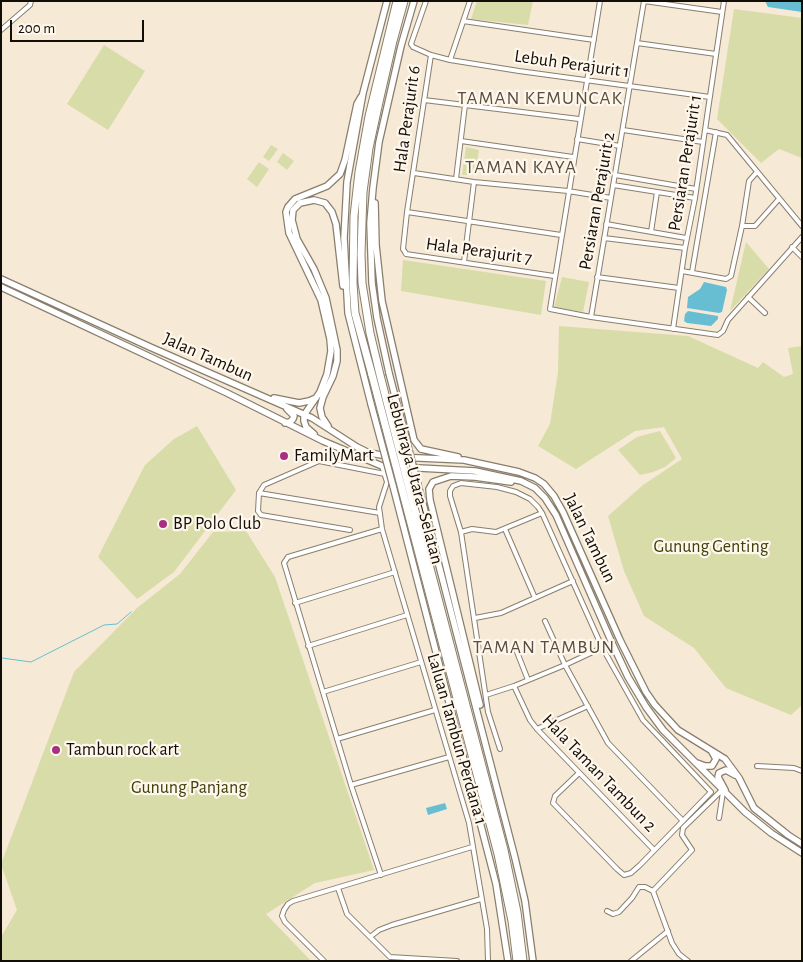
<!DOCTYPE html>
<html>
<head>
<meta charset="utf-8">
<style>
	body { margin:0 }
	#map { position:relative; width:803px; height:962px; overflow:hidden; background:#f6e9d6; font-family:"Alegreya Sans",sans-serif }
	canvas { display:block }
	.frame { position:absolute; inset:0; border:2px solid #110d07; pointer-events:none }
	.scale { position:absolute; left:10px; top:20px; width:134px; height:22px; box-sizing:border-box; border:2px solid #110d07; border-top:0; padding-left:6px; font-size:15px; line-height:18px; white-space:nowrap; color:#110d07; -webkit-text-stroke:4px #fff7ec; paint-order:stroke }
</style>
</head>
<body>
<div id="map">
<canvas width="803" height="962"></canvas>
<div class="frame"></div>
<div class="scale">200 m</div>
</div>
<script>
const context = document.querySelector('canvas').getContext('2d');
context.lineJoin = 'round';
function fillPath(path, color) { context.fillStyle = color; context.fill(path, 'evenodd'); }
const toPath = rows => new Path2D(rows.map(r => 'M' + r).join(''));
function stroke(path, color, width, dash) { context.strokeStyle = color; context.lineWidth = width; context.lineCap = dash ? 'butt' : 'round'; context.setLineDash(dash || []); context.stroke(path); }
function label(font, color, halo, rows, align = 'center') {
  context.font = font + ' "Alegreya Sans",sans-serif'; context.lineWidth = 4.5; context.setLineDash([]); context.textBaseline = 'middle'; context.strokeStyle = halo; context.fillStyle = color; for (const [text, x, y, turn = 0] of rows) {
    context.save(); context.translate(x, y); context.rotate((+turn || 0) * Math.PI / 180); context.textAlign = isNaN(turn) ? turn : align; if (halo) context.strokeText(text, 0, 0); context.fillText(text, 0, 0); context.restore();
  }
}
fillPath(toPath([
	[477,1,533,1,528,25,471,19],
	[734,9,802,18,802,158,779,149,761,163,717,119],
	[104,45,145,71,108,130,67,104],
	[271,145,278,149,269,161,263,157],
	[466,147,479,150,475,175,462,175],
	[283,153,294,161,287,170,277,162],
	[259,162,269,169,257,187,247,179],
	[746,242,769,269,730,311],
	[403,260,546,281,541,315,401,291],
	[562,277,589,282,583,312,554,308],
	[559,326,688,336,758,368,763,362,784,377,793,374,788,348,802,346,802,705,791,715,726,688,694,648,644,616,624,571,608,516,643,485,682,459,664,427,635,431,576,469,538,446,550,424,558,372],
	[197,426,236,490,174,572,137,599,98,557,145,465,174,439],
	[660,431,676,458,665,467,653,472,640,475,618,450,637,437],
	[246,531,275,577,374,870,315,883,266,914,311,961,1,961,1,937,17,910,1,864,74,672,137,608,180,574,213,532]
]), '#d8dca8');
fillPath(toPath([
	[765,1,802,1,802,12,768,7],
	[704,282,726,287,727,290,722,312,719,313,687,308,688,297,700,289],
	[688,311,718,316,718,319,711,326,687,323,684,321,685,314],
	[445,803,447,809,428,815,426,808]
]), '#67bed3');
stroke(toPath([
	[2,658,31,662,104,625,117,624,131,612]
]), '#67bed3', 1);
const street = toPath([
	[426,1,411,44,413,47,431,55,407,212,403,249,405,252,406,254,554,276],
	[600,1,550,309,591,317,718,335,723,331,728,320,802,237],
	[644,1,722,12],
	[463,21,594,40],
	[1,30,30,5,31,1],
	[637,43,716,54],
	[431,55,450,60,519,71,710,97],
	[450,60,470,1],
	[424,100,579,119],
	[623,130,703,142],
	[705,130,727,135,802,226],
	[577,139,620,146],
	[461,141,573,157],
	[414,173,474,182,568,191,611,198],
	[615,175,696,189],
	[456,179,465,105],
	[613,185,695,198],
	[407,212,561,235],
	[606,224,686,238],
	[742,226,755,226,779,199],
	[651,232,657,192],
	[604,238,685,248],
	[792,247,802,257],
	[464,262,474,182],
	[682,271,726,279,731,276,742,226,749,181,757,172],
	[692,272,716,132],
	[597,277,679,288],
	[748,297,765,313],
	[591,317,644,1],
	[673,329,685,248,695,198,724,1],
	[382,466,387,482,379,507,382,529,469,823,487,929,488,961],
	[259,493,258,511,261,515,350,530],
	[380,513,259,493,264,485,319,461,385,474],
	[505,529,535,598],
	[461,532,472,529,496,532,542,513],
	[295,603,395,572],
	[475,618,501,613,573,581],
	[545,621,565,665,608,743,683,821],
	[308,646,407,615],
	[515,647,528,680],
	[514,686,530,720,537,729,654,850],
	[323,692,421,662],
	[486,695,514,686,565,665,612,643],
	[537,729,588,706],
	[337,739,435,710],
	[500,749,488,712,461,532,450,496,450,491,453,486,461,483,497,487,516,492,530,499,538,507,542,513,602,647,643,720,711,792,640,865,631,873,624,875,617,869,553,803,555,796,579,773],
	[757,766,794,768,802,771],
	[351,785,449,757],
	[719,818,723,792],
	[381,875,351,785,284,563,288,557,382,529],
	[338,888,347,914,390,957,457,961],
	[607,911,613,914,619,912,632,898,639,887,645,887,653,891],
	[370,937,379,930,392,925,481,899],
	[324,961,285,922,282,916,284,910,288,904,293,901,472,847],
	[631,961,668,931],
	[688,961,679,954,672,943,653,891,692,850,682,835,683,828,722,790]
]);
const primary = toPath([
	[375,203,376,245,382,301,414,440,421,449,458,457],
	[1,279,150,347,312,418,357,447,369,453,388,456],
	[1,287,227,393,323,441,382,466,475,471,521,481,535,488,545,498,556,515,612,643,628,677,646,707,663,730,745,812,771,833,802,853],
	[389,373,377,318,372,283,370,223,373,188,379,142,401,46,414,1],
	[274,398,299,403,309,401,316,398],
	[371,404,348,313,344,238,347,182,363,93,387,1],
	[285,423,290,422,293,419,294,416,287,409],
	[328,426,322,417,320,408,323,397,333,376,337,361,337,350,326,298,314,269,297,239,292,220,293,210,300,203,314,200,325,203,332,212,336,224,343,286],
	[314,434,306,427,304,421,304,415,320,392,327,374,331,351,330,339,321,300,289,233,286,212,288,207,295,199,327,186,340,174,345,160,357,104,361,97],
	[397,457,464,460,519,472,535,478,544,484,554,496,563,512,620,640,646,692,655,705,678,730,725,759,739,778,754,808,788,835,802,844],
	[393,486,496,884,508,961],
	[424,508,515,858,525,901,533,961],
	[480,705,430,500,429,489,433,482,451,476,475,477,511,482],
	[697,763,705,766,712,766,716,759,712,752],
	[725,790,718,777,719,773,726,770,735,775]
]);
const highway = toPath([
	[372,375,355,313,353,283,354,216,359,172,369,116,397,1],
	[380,375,370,333,362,283,361,254,363,192,369,148,379,102,393,41,404,1],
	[415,511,504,850,517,912,523,961],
	[408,512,498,854,512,921,517,961]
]);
stroke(street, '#897e6d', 6);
stroke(primary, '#897e6d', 8);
stroke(highway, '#897e6d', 9);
stroke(street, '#fff', 4);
stroke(primary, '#fff', 5.5);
stroke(highway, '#fff', 7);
const primaryBridge = toPath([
	[389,373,424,508],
	[371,404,393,486]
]);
const highwayBridge = toPath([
	[372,375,408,512],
	[380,375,415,511]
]);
stroke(primaryBridge, '#897e6d', 8, []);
stroke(highwayBridge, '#897e6d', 9, []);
stroke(primaryBridge, '#fff', 5.5);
stroke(highwayBridge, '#fff', 7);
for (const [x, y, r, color] of [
	[284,456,5,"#aa2f83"],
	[163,524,5,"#aa2f83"],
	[56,750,5,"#aa2f83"]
]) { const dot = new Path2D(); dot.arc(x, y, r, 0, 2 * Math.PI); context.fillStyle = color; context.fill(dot); stroke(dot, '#fff7ec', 2); }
label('18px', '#110d07', '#fff7ec', [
	["Lebuh Perajurit 1",572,64,8],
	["Hala Perajurit 6",407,119,-82],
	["Persiaran Perajurit 1",685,163,-81],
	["Persiaran Perajurit 2",597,201,-80],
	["Hala Perajurit 7",479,251,8],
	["Jalan Tambun",208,357,24],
	["Lebuhraya Utara–Selatan",415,479,75],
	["Jalan Tambun",590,538,64],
	["Laluan Tambun Perdana 1",457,739,74],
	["Hala Taman Tambun 2",599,773,46]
]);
label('18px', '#110d07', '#fff7ec', [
	["FamilyMart",294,456],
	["BP Polo Club",173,524],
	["Tambun rock art",66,750]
], 'left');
label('18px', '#3f410c', '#fff7ec', [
	["Gunung Genting",711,547],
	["Gunung Panjang",189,788]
]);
context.letterSpacing = '1px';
label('19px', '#594e3f', '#fff7ec', [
	["TAMAN KEMUNCAK",540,98],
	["TAMAN KAYA",521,167],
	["TAMAN TAMBUN",544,647]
]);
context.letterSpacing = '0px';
</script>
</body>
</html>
